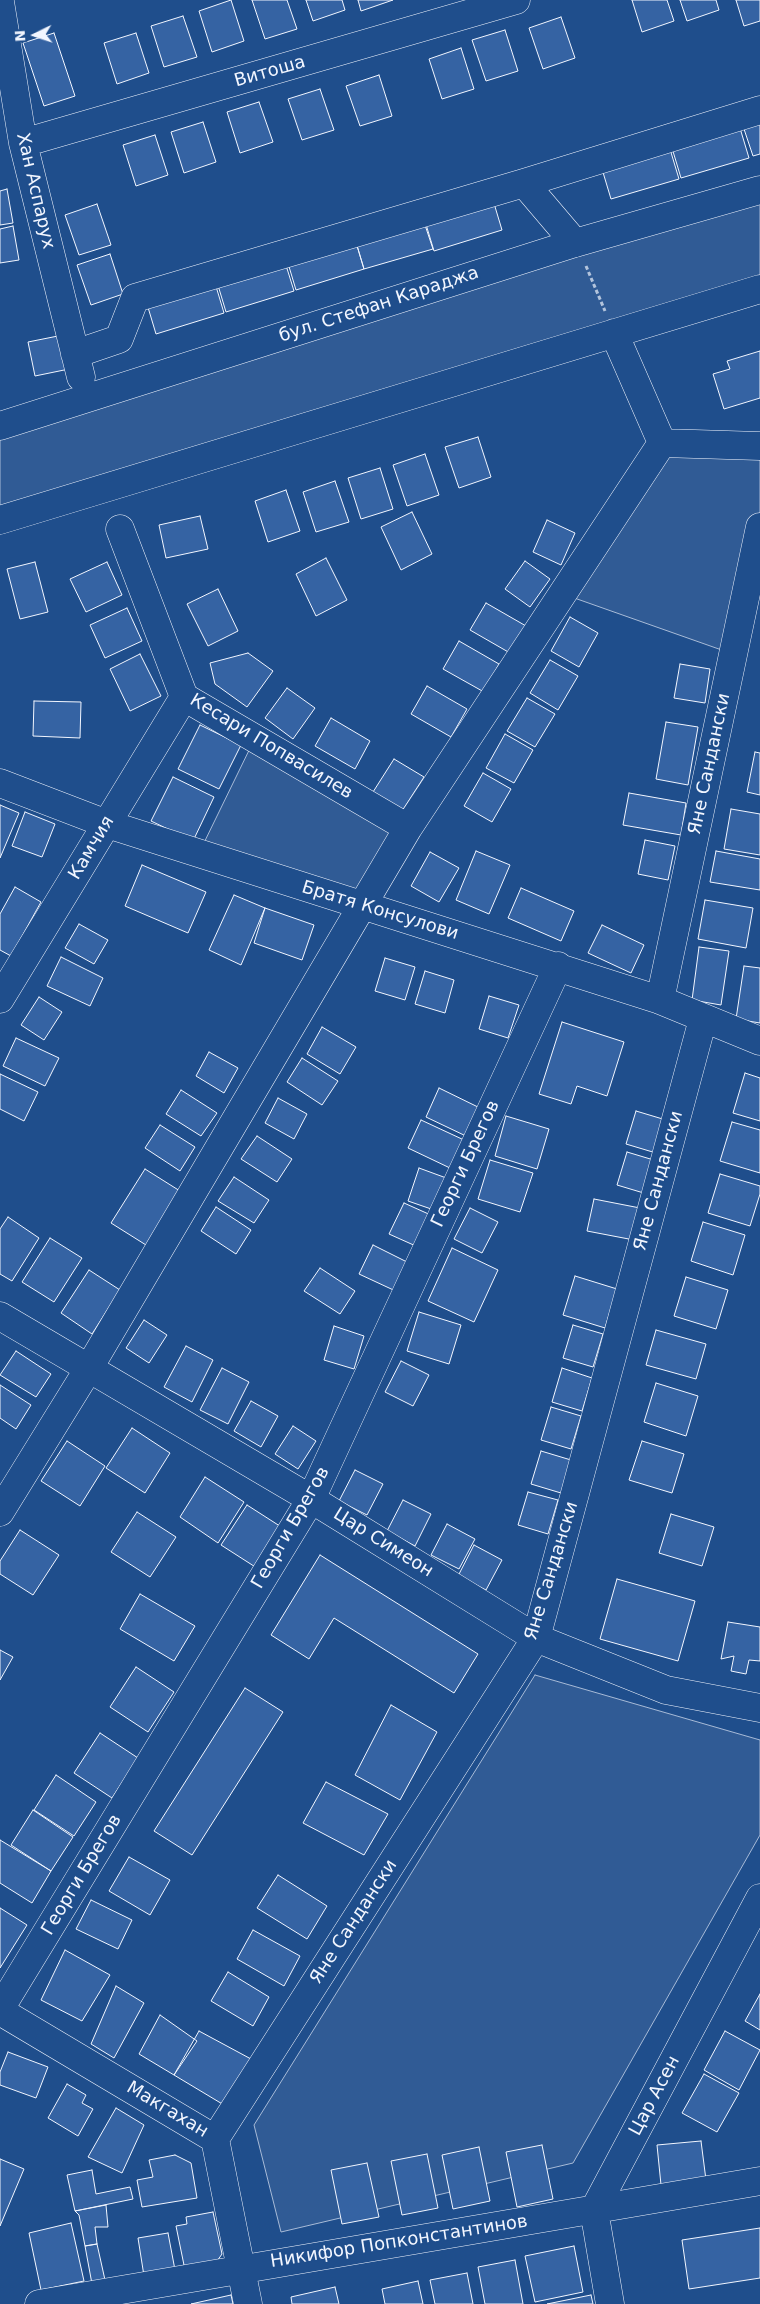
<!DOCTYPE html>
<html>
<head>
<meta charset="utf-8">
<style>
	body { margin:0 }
	#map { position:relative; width:760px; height:2304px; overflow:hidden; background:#1f4e8c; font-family:"DejaVu Sans",sans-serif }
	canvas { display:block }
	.north { position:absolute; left:10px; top:10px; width:50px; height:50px; -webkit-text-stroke:4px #1f4e8c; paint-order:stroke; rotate:266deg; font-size:14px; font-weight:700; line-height:20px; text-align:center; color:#f2f6ff }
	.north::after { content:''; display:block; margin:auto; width:18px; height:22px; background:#f2f6ff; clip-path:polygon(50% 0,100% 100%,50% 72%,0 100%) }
</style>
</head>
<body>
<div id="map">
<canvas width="760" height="2304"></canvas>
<div class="north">N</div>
</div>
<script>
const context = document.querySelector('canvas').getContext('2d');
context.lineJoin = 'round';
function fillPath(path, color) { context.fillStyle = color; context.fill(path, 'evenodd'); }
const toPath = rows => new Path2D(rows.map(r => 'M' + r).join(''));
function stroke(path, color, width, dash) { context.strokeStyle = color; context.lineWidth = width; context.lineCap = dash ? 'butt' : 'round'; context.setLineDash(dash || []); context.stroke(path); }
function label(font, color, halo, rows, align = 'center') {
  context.font = font + ' "DejaVu Sans",sans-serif'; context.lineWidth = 4; context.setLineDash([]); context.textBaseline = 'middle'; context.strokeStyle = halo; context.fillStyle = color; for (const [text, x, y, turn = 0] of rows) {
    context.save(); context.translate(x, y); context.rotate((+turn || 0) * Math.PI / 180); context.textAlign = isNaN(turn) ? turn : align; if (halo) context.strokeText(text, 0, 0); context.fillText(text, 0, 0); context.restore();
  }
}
const built = toPath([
	[760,190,760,289,0,520,0,426,760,190],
	[662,443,760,446,760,527,733,654,563,594,662,443],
	[255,738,408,828,363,907,199,853,255,738],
	[535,1675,760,1740,760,1835,573,2163,281,2232,254,2125,535,1675]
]);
fillPath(built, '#305b95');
stroke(built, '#a8bbd7', 1);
const building = toPath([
	[231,0,244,41,212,52,199,11,231,0],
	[252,0,287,0,297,29,265,39,252,0],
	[306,0,342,0,345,10,313,21,306,0],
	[358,0,393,0,361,11,358,0],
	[632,0,667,0,674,21,642,32,632,0],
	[680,0,716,0,719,10,687,21,680,0],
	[736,0,760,0,760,21,744,26,736,0],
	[183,16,197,57,164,67,151,26,183,16],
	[561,17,575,58,543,69,529,28,561,17],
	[505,30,518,71,486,81,472,40,505,30],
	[54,33,75,96,44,106,23,43,54,33],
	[136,33,149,73,117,84,104,43,136,33],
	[461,48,474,89,442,99,429,59,461,48],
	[379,75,392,116,360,126,346,86,379,75],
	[320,89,334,130,302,140,288,99,320,89],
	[259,102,273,142,240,153,227,112,259,102],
	[760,121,760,154,753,156,743,126,760,121],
	[203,122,216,162,184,173,171,132,203,122],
	[740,128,749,158,681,178,672,148,740,128],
	[155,135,168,175,136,186,123,145,155,135],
	[670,149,679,179,611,199,602,169,670,149],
	[7,189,13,223,0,225,0,191,7,189],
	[493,200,502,230,434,251,425,221,493,200],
	[97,204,111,245,79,255,65,215,97,204],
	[423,219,433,249,364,269,355,239,423,219],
	[13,226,19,260,0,263,0,229,13,226],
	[355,239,364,269,296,290,287,260,355,239],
	[110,254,123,294,91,305,77,265,110,254],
	[285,262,294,291,226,312,217,282,285,262],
	[215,283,224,313,156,334,147,304,215,283],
	[63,335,69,369,35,376,28,342,63,335],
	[760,351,760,398,724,409,713,374,730,369,727,361,760,351],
	[478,437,491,477,459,488,445,447,478,437],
	[425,454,439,495,407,506,393,465,425,454],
	[380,468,393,509,361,519,348,478,380,468],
	[335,481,349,522,316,532,303,492,335,481],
	[286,490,300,531,268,542,255,501,286,490],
	[412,512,432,554,401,570,381,527,412,512],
	[200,516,208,549,166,558,159,525,200,516],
	[547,520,575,533,561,565,533,552,547,520],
	[326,558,347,600,316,616,296,574,326,558],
	[525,561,550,579,530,607,505,589,525,561],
	[35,562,48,612,20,619,7,569,35,562],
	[107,562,122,595,86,612,70,579,107,562],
	[218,589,238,631,208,646,187,604,218,589],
	[486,603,526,626,510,653,470,630,486,603],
	[127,608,142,641,105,658,90,625,127,608],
	[570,617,598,633,579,667,551,651,570,617],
	[459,641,499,664,484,692,443,669,459,641],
	[248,653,273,671,247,707,215,684,210,663,248,653],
	[140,654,161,696,130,711,110,669,140,654],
	[550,660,578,676,558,710,530,693,550,660],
	[680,664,710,669,705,703,674,698,680,664],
	[427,686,467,709,451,737,411,714,427,686],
	[287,688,315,708,293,739,265,718,287,688],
	[527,698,555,714,535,747,507,731,527,698],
	[34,701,81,702,80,738,33,736,34,701],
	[331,718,370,741,355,769,315,746,331,718],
	[666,722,698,727,688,785,656,779,666,722],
	[200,725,241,745,219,789,178,769,200,725],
	[505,734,533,750,514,783,486,768,505,734],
	[755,752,760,753,760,795,747,792,755,752],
	[394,759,424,777,402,811,373,792,394,759],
	[483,773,511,789,492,822,464,806,483,773],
	[173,777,214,797,193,841,151,821,173,777],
	[629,793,686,803,681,835,623,825,629,793],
	[0,805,19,813,0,858,0,805],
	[731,809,760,814,760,855,724,849,731,809],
	[25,812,55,824,42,857,12,846,25,812],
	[645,840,675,846,668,880,638,874,645,840],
	[476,851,510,865,489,914,456,900,476,851],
	[716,851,760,859,760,890,710,882,716,851],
	[430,852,459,868,439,902,411,886,430,852],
	[142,865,206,892,188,933,125,906,142,865],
	[15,887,41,902,11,956,0,950,0,914,15,887],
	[521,888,574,911,561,941,508,918,521,888],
	[234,895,265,908,241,965,209,950,234,895],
	[705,900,753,908,746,948,698,939,705,900],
	[265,908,314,925,302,960,254,943,265,908],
	[79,924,108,940,94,964,65,948,79,924],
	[602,925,644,945,631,973,588,953,602,925],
	[699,947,729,951,721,1005,692,1000,699,947],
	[61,957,103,978,90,1006,47,986,61,957],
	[385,958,415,967,405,1000,375,991,385,958],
	[744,966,760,968,760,1023,736,1019,744,966],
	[425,971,454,980,445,1013,415,1004,425,971],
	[489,996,519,1005,508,1038,479,1029,489,996],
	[39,997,62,1012,44,1040,21,1025,39,997],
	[562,1022,624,1042,607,1096,577,1086,571,1104,539,1094,562,1022],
	[322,1027,356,1047,340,1074,307,1054,322,1027],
	[16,1038,59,1058,45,1086,3,1066,16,1038],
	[209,1052,238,1068,224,1093,196,1076,209,1052],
	[302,1058,338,1081,322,1105,287,1082,302,1058],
	[745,1073,760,1078,760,1121,733,1113,745,1073],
	[0,1074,38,1092,24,1121,0,1109,0,1074],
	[439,1088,482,1109,468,1137,426,1117,439,1088],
	[181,1090,217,1113,201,1136,166,1114,181,1090],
	[278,1098,307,1114,294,1139,265,1123,278,1098],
	[636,1111,666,1120,656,1153,626,1144,636,1111],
	[506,1116,549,1129,537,1169,495,1156,506,1116],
	[421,1120,464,1140,450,1168,408,1148,421,1120],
	[732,1122,760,1130,760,1173,720,1161,732,1122],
	[160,1125,195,1147,180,1171,145,1148,160,1125],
	[257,1136,292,1159,277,1182,241,1159,257,1136],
	[627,1152,657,1161,647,1194,617,1185,627,1152],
	[490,1160,533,1173,520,1212,478,1199,490,1160],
	[419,1168,449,1179,437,1211,408,1201,419,1168],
	[145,1169,180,1191,146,1245,111,1223,145,1169],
	[720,1174,760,1186,760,1194,750,1226,708,1213,720,1174],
	[234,1177,269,1200,254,1223,218,1201,234,1177],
	[594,1199,640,1208,634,1240,587,1231,594,1199],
	[404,1203,433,1216,418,1247,389,1234,404,1203],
	[216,1207,251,1230,236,1254,201,1231,216,1207],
	[470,1208,498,1222,482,1253,454,1239,470,1208],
	[8,1217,39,1238,12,1281,0,1274,0,1229,8,1217],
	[703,1222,745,1235,733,1275,691,1261,703,1222],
	[50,1238,82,1258,54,1302,22,1282,50,1238],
	[373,1245,415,1266,402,1294,359,1274,373,1245],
	[452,1248,498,1270,474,1322,428,1301,452,1248],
	[320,1268,355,1291,340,1314,304,1291,320,1268],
	[89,1270,120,1290,92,1334,61,1313,89,1270],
	[575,1276,617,1289,605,1328,563,1315,575,1276],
	[686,1277,728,1290,716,1329,674,1316,686,1277],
	[419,1312,461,1325,449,1364,407,1351,419,1312],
	[144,1320,167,1335,149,1363,126,1348,144,1320],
	[573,1325,603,1334,593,1367,563,1358,573,1325],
	[334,1326,364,1336,354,1369,324,1360,334,1326],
	[656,1330,706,1344,696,1379,646,1365,656,1330],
	[186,1346,213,1360,192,1402,164,1387,186,1346],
	[16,1351,51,1374,36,1397,0,1375,16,1351],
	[401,1361,429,1375,413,1406,385,1392,401,1361],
	[222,1368,249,1382,228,1424,200,1410,222,1368],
	[562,1368,592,1378,582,1411,552,1402,562,1368],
	[656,1383,698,1396,686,1436,644,1422,656,1383],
	[0,1385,31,1405,16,1429,0,1418,0,1385],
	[251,1401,278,1416,261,1447,234,1431,251,1401],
	[551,1407,581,1416,571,1449,541,1440,551,1407],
	[293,1426,316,1441,298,1469,275,1454,293,1426],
	[132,1428,170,1453,145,1493,106,1468,132,1428],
	[67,1441,105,1466,80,1506,41,1481,67,1441],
	[642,1441,684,1454,672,1493,629,1480,642,1441],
	[541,1451,571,1460,561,1493,531,1484,541,1451],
	[355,1470,383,1484,367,1515,339,1501,355,1470],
	[205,1477,244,1502,218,1543,180,1517,205,1477],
	[528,1492,558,1500,548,1534,518,1525,528,1492],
	[403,1500,431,1514,415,1546,387,1531,403,1500],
	[247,1505,286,1530,260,1570,221,1545,247,1505],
	[137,1512,176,1537,150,1577,111,1552,137,1512],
	[671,1514,714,1527,702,1566,659,1553,671,1514],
	[447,1524,475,1539,459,1569,431,1555,447,1524],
	[20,1530,59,1555,33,1595,0,1574,0,1561,20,1530],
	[474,1545,502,1560,486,1590,458,1576,474,1545],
	[320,1555,478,1654,454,1693,334,1618,309,1659,271,1635,320,1555],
	[617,1579,695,1601,678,1661,600,1639,617,1579],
	[140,1594,195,1626,174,1661,120,1629,140,1594],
	[728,1622,760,1627,760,1661,749,1660,746,1674,731,1671,734,1656,721,1659,728,1622],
	[0,1650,13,1657,0,1680,0,1650],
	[136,1667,174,1692,148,1732,110,1707,136,1667],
	[245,1688,283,1712,192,1855,154,1831,245,1688],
	[391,1705,437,1732,400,1800,355,1775,391,1705],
	[100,1733,138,1758,112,1798,74,1773,100,1733],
	[56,1775,96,1802,74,1836,34,1810,56,1775],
	[326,1782,388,1814,364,1855,303,1823,326,1782],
	[33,1810,73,1837,51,1871,11,1845,33,1810],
	[0,1840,51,1871,32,1903,0,1883,0,1840],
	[129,1857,170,1880,150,1915,109,1891,129,1857],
	[278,1875,327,1906,307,1939,257,1908,278,1875],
	[91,1900,132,1920,118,1949,76,1929,91,1900],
	[0,1908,27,1925,0,1968,0,1908],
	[253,1930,300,1956,284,1986,237,1959,253,1930],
	[65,1950,110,1975,82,2021,41,2000,65,1950],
	[228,1972,269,1997,253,2026,211,2001,228,1972],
	[116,1986,144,2003,114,2058,91,2044,116,1986],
	[760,1994,760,2030,745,2021,760,1994],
	[160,2015,197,2041,174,2075,139,2054,160,2015],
	[199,2031,251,2059,224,2105,174,2075,199,2031],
	[725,2031,760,2050,739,2090,704,2070,725,2031],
	[8,2052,48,2067,36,2098,0,2085,0,2072,8,2052],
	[704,2074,739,2093,717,2132,682,2113,704,2074],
	[67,2084,86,2095,82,2103,93,2109,78,2136,48,2118,67,2084],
	[116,2108,144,2125,122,2173,88,2157,116,2108],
	[701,2141,706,2180,661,2185,657,2145,701,2141],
	[542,2145,553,2199,517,2207,506,2152,542,2145],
	[479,2147,490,2201,453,2209,442,2155,479,2147],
	[427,2154,438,2208,402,2215,391,2161,427,2154],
	[175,2155,191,2163,197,2198,142,2207,137,2180,153,2177,149,2160,175,2155],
	[0,2159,24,2169,0,2226,0,2159],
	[367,2163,379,2217,342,2224,331,2170,367,2163],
	[92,2170,96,2194,130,2187,133,2199,75,2211,67,2175,92,2170],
	[106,2205,108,2227,95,2227,97,2244,85,2246,79,2215,75,2211,106,2205],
	[213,2212,222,2254,215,2264,185,2270,176,2226,187,2224,186,2217,213,2212],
	[71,2223,84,2281,41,2290,29,2233,71,2223],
	[760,2228,760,2278,689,2289,682,2240,760,2228],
	[168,2233,175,2270,144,2276,138,2238,168,2233],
	[97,2244,105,2280,92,2284,85,2246,97,2244],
	[574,2246,583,2292,535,2302,525,2256,574,2246],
	[515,2260,523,2304,485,2304,478,2267,515,2260],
	[467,2273,473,2304,435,2304,430,2280,467,2273],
	[418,2281,423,2304,385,2304,382,2289,418,2281],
	[335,2287,339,2304,292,2304,291,2297,335,2287],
	[231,2295,233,2304,191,2304,231,2295],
	[591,2295,593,2304,547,2304,591,2295]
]);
fillPath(building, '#3563a3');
stroke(building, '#f2f6ff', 1);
const minor = toPath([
	[0,2,23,143,81,377],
	[23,143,516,0],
	[524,183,575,243],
	[75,354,119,339,135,298,524,183,760,110],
	[0,426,575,243,760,190],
	[662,443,760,446],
	[0,520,760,289],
	[120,529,184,697,408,828],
	[0,783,107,824,660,1000,760,1041],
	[0,999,184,697],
	[660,1000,760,527],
	[0,1316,311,1499,536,1638,666,1690,760,1708],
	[0,1512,89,1368,408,828,662,443,614,333],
	[0,2009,311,1499,558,966],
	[0,2011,215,2139,248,2304],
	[215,2139,536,1638,703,1019],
	[39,2304,760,2181],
	[610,2304,594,2210,760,1898]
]);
stroke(minor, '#f2f6ff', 29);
stroke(toPath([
	[586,266,605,311]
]), '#b3c4dc', 3, [4, 2.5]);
stroke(minor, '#1f4e8c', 28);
label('18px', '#f2f6ff', '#1f4e8c', [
	["Витоша",270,72,-16],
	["Хан Аспарух",35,191,77],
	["бул. Стефан Караджа",379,305,-18],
	["Кесари Попвасилев",271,747,31],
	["Яне Сандански",710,764,-78],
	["Камчия",92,848,-59],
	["Братя Консулови",380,911,17],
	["Георги Брегов",466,1164,-65],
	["Яне Сандански",659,1181,-75],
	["Георги Брегов",291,1528,-60],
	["Цар Симеон",383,1543,32],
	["Яне Сандански",552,1571,-73],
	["Георги Брегов",82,1875,-59],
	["Яне Сандански",354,1922,-57],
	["Цар Асен",655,2096,-62],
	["Макгахан",167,2110,31],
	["Никифор Попконстантинов",399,2242,-9]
]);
</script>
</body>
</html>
